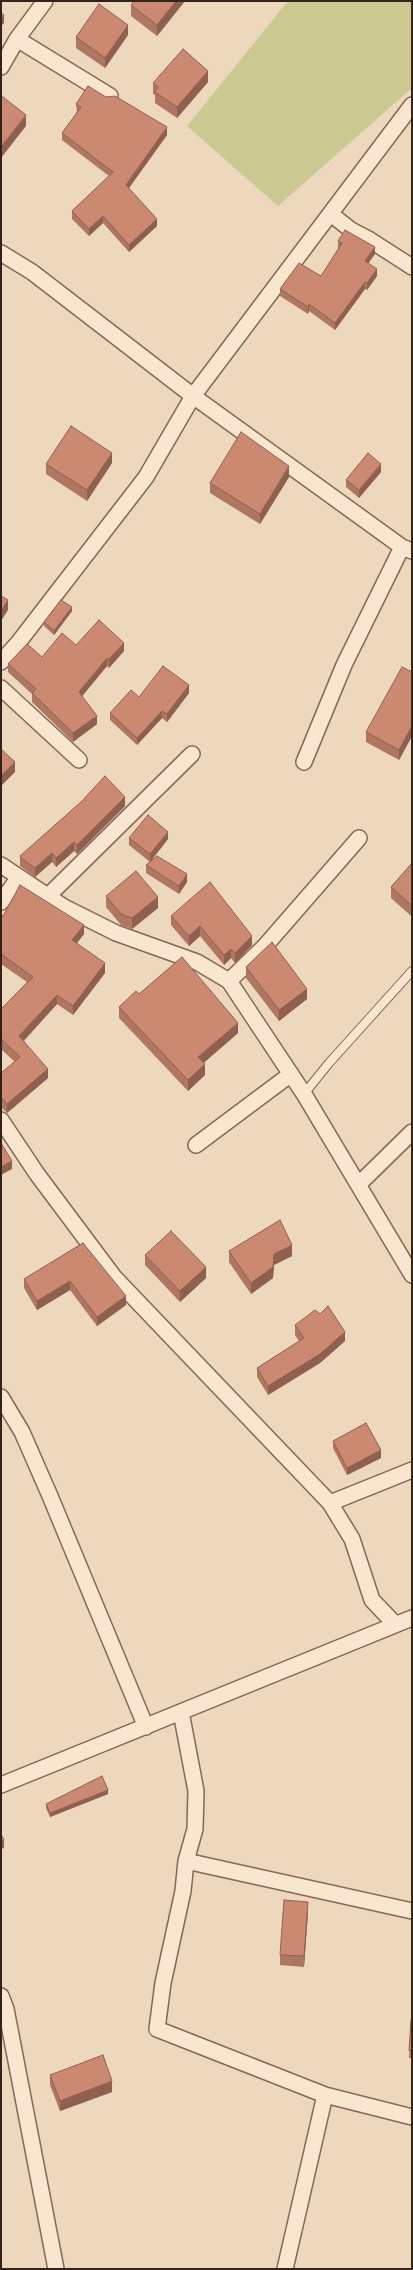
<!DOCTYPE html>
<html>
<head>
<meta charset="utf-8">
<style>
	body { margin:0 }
	#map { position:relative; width:413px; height:2270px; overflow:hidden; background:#edd7bd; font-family:Merriweather,serif }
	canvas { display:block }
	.frame { position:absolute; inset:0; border:2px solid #34231b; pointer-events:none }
</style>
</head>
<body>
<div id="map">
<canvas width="413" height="2270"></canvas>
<div class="frame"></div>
</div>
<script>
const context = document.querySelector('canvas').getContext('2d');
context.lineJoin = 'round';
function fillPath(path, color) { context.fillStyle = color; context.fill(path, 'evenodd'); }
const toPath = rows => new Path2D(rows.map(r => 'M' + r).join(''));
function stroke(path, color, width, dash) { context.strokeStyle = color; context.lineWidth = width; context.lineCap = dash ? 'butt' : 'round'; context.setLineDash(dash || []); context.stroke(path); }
fillPath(toPath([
	[288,1,412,1,412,88,278,206,187,126]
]), '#cbc891');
const service = toPath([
	[304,1094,329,1063,412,971]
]);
const minor = toPath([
	[17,39,45,1],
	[1,67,17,39,110,96],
	[331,214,351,230,370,240,412,267],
	[1,253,32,272,193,396,402,547,412,551],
	[1,662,18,643,146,477,193,396,412,105],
	[1,688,79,760],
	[304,762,344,665,402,547],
	[1,865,64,907,116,933,197,962,229,981,304,1094,412,1275],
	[48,896,192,754],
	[1,902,19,877],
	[229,981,265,946,359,838],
	[1,1120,37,1174,114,1277,330,1503,352,1539,372,1600,395,1624],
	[196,1145,291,1074],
	[359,1184,412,1132],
	[1,1397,22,1432,50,1496,146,1727],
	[330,1503,412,1470],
	[181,1712,196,1791,195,1829,186,1861,183,1891,163,1983,157,2029,325,2095,412,2117],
	[1,1785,412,1618],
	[186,1861,412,1911],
	[1,1996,6,2009,56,2269],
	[285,2269,325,2095]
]);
stroke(service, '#856756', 10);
stroke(minor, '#856756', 18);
stroke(service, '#f9e6cf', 8);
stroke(minor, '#f9e6cf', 15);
fillPath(toPath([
	[134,1,185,1,157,36,131,16,131,5],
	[128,35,105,68,76,48,76,37],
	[208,82,177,118,155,103,155,95,153,94,153,83],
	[76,104,167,135,129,188,157,226,129,252,103,223,89,236,72,219,72,211,109,176,62,140,62,133,77,112],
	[338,241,375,254,368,263,377,276,367,290,365,289,335,330,309,311,308,314,280,296,280,289,321,276,339,248,338,248],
	[112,463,87,501,46,474,46,464],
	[381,472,359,498,346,487,346,480],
	[289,477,260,524,210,493,210,483],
	[72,611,54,635,44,626,44,622],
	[76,645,124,651,109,668,107,666,82,696,97,724,73,742,32,702,32,694,8,672,8,664,42,657],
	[412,672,412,736,399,760,366,742,366,732],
	[189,693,167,722,162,718,137,745,110,720,110,713,139,697],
	[125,806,77,854,74,851,56,867,52,862,35,877,20,866,20,856],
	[129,838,168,839,150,862,129,845],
	[412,863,411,916,391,898,391,887],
	[146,865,187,882,179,894,146,873],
	[106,896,158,908,132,929,121,925,106,907],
	[1,915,84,934,77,943,105,973,73,1015,57,1004,24,1041,48,1078,7,1113,1,1107,1,1073,15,1062,1,1049,1,1009,27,982,1,964],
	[171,916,252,945,235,963,231,958,224,965,200,936,189,946,171,925],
	[246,967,307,999,279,1021,246,978],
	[139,994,238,1033,203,1063,205,1075,188,1091,119,1018,119,1007],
	[83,1243,126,1305,97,1326,70,1290,37,1310,24,1288,24,1279],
	[229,1251,292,1256,274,1265,273,1278,251,1294,229,1262],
	[145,1255,206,1278,180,1302,145,1265],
	[320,1314,345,1341,320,1363,268,1395,257,1377,257,1368,299,1341,295,1335,295,1325],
	[333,1441,381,1458,347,1475,333,1448],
	[108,1794,50,1817,46,1808,46,1804],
	[308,1912,304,1967,280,1965,280,1955],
	[412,2020,412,2058,409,2058],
	[50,2075,112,2092,60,2111,50,2085]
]), '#af7662');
fillPath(toPath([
	[176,1,185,1,157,36,157,25],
	[4,15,4,23,1,26,1,19],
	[128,25,128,35,105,68,105,58],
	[208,71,208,82,177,118,177,107],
	[26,115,26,126,1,158,1,147],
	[167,127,167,135,126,192,126,185],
	[103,216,103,223,89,236,89,229],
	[157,219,157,226,129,252,129,245],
	[375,247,375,254,365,268,365,261],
	[377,269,377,276,367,290,367,283],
	[365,282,365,289,335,330,335,323],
	[309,304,309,311,308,314,308,307],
	[112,453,112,463,87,501,87,490],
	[381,464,381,472,359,498,359,490],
	[289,466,289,477,260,524,260,514],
	[8,600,8,610,1,621,1,611],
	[72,607,72,611,54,635,54,631],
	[124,643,124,651,109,668,109,659],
	[107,658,107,666,79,700,79,692],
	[189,685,189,693,167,722,167,714],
	[162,711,162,718,137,745,137,738],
	[97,716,97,724,73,742,73,733],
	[412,726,412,736,399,760,399,750],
	[15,762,15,772,1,786,1,776],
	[125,797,125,806,77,854,77,845],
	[168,832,168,839,150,862,150,854],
	[74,842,74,851,56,867,56,858],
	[52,853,52,862,35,877,35,868],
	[187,874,187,882,179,894,179,886],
	[158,897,158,908,132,929,132,918],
	[84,925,84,934,72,949,72,940],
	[200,926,200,936,189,946,189,936],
	[252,936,252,945,235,963,235,953],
	[231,949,231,958,224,965,224,955],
	[105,963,105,973,73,1015,73,1006],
	[307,989,307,999,279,1021,279,1010],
	[57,995,57,1004,19,1045,19,1036],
	[238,1023,238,1033,198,1068,198,1057],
	[205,1064,205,1075,188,1091,188,1080],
	[48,1069,48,1078,7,1113,7,1104],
	[12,1161,12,1169,1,1175,1,1167],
	[292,1245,292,1256,274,1265,273,1278,251,1294,251,1283,274,1254],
	[206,1267,206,1278,180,1302,180,1291],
	[70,1281,70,1290,37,1310,37,1301],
	[126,1296,126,1305,97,1326,97,1317],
	[345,1332,345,1341,320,1363,268,1395,268,1386],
	[381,1450,381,1458,347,1475,347,1468],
	[108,1790,108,1794,50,1817,50,1813],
	[4,1840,4,1848,1,1849,1,1841],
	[308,1902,308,1912,304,1967,304,1956],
	[112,2081,112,2092,60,2111,60,2101]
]), '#8f6050');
const building = toPath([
	[134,1,176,1,157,25,131,5,134,1],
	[99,4,128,25,105,58,76,37,99,4],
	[1,13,4,15,1,19,1,13],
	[183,49,208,71,177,107,155,92,158,87,153,83,183,49],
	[88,86,106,97,115,96,167,127,126,185,157,219,129,245,103,216,89,229,72,211,113,172,62,133,81,107,76,104,88,86],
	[3,97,26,115,1,147,1,98,3,97],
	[345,230,375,247,365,261,377,269,367,283,365,282,335,323,309,304,308,307,280,289,299,263,321,276,342,243,338,241,345,230],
	[71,426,112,453,87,490,46,464,71,426],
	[241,432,289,466,260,514,210,483,241,432],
	[368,453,381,464,359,490,346,480,368,453],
	[1,596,8,600,1,611,1,596],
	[61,600,72,607,54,631,44,622,61,600],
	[99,620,124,643,109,659,107,658,79,692,97,716,73,733,32,693,36,689,8,664,27,644,42,657,62,633,76,645,99,620],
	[163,666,189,685,167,714,162,711,137,738,110,713,131,690,139,697,163,666],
	[402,667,412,672,412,726,399,750,366,732,402,667],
	[1,749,15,762,1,776,1,749],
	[105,776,125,797,77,845,74,842,56,858,52,853,35,868,21,858,20,856,82,801,105,776],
	[148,815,168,832,150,854,129,838,148,815],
	[157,856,187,874,179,886,146,865,157,856],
	[412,863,412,905,411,905,391,887,412,863],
	[136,871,158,897,132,918,121,914,106,896,136,871],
	[210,882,252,936,235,953,231,949,224,955,200,926,189,936,171,916,210,882],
	[20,885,84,925,72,940,105,963,73,1006,57,995,19,1036,48,1069,7,1104,1,1097,1,1073,20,1057,1,1039,1,1009,33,977,1,954,1,915,3,916,20,885],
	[272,942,307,989,279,1010,246,967,272,942],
	[182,957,238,1023,198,1057,205,1064,188,1080,119,1007,136,991,139,994,182,957],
	[1,1143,12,1161,1,1167,1,1143],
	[280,1220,292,1245,274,1254,273,1267,251,1283,229,1251,280,1220],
	[171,1231,206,1267,180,1291,145,1255,171,1231],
	[83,1243,126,1296,97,1317,70,1281,37,1301,24,1279,83,1243],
	[328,1306,345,1332,320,1354,268,1386,257,1368,304,1338,295,1325,315,1310,320,1314,328,1306],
	[366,1423,381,1450,347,1468,333,1441,366,1423],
	[102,1776,108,1790,50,1813,46,1804,102,1776],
	[1,1834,4,1840,1,1841,1,1834],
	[284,1900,308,1902,304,1956,280,1955,284,1900],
	[411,2020,412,2020,412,2051,409,2051,411,2020],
	[103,2055,112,2081,60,2101,50,2075,103,2055]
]);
fillPath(building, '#cc8972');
stroke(building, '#8f6050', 1);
</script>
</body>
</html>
